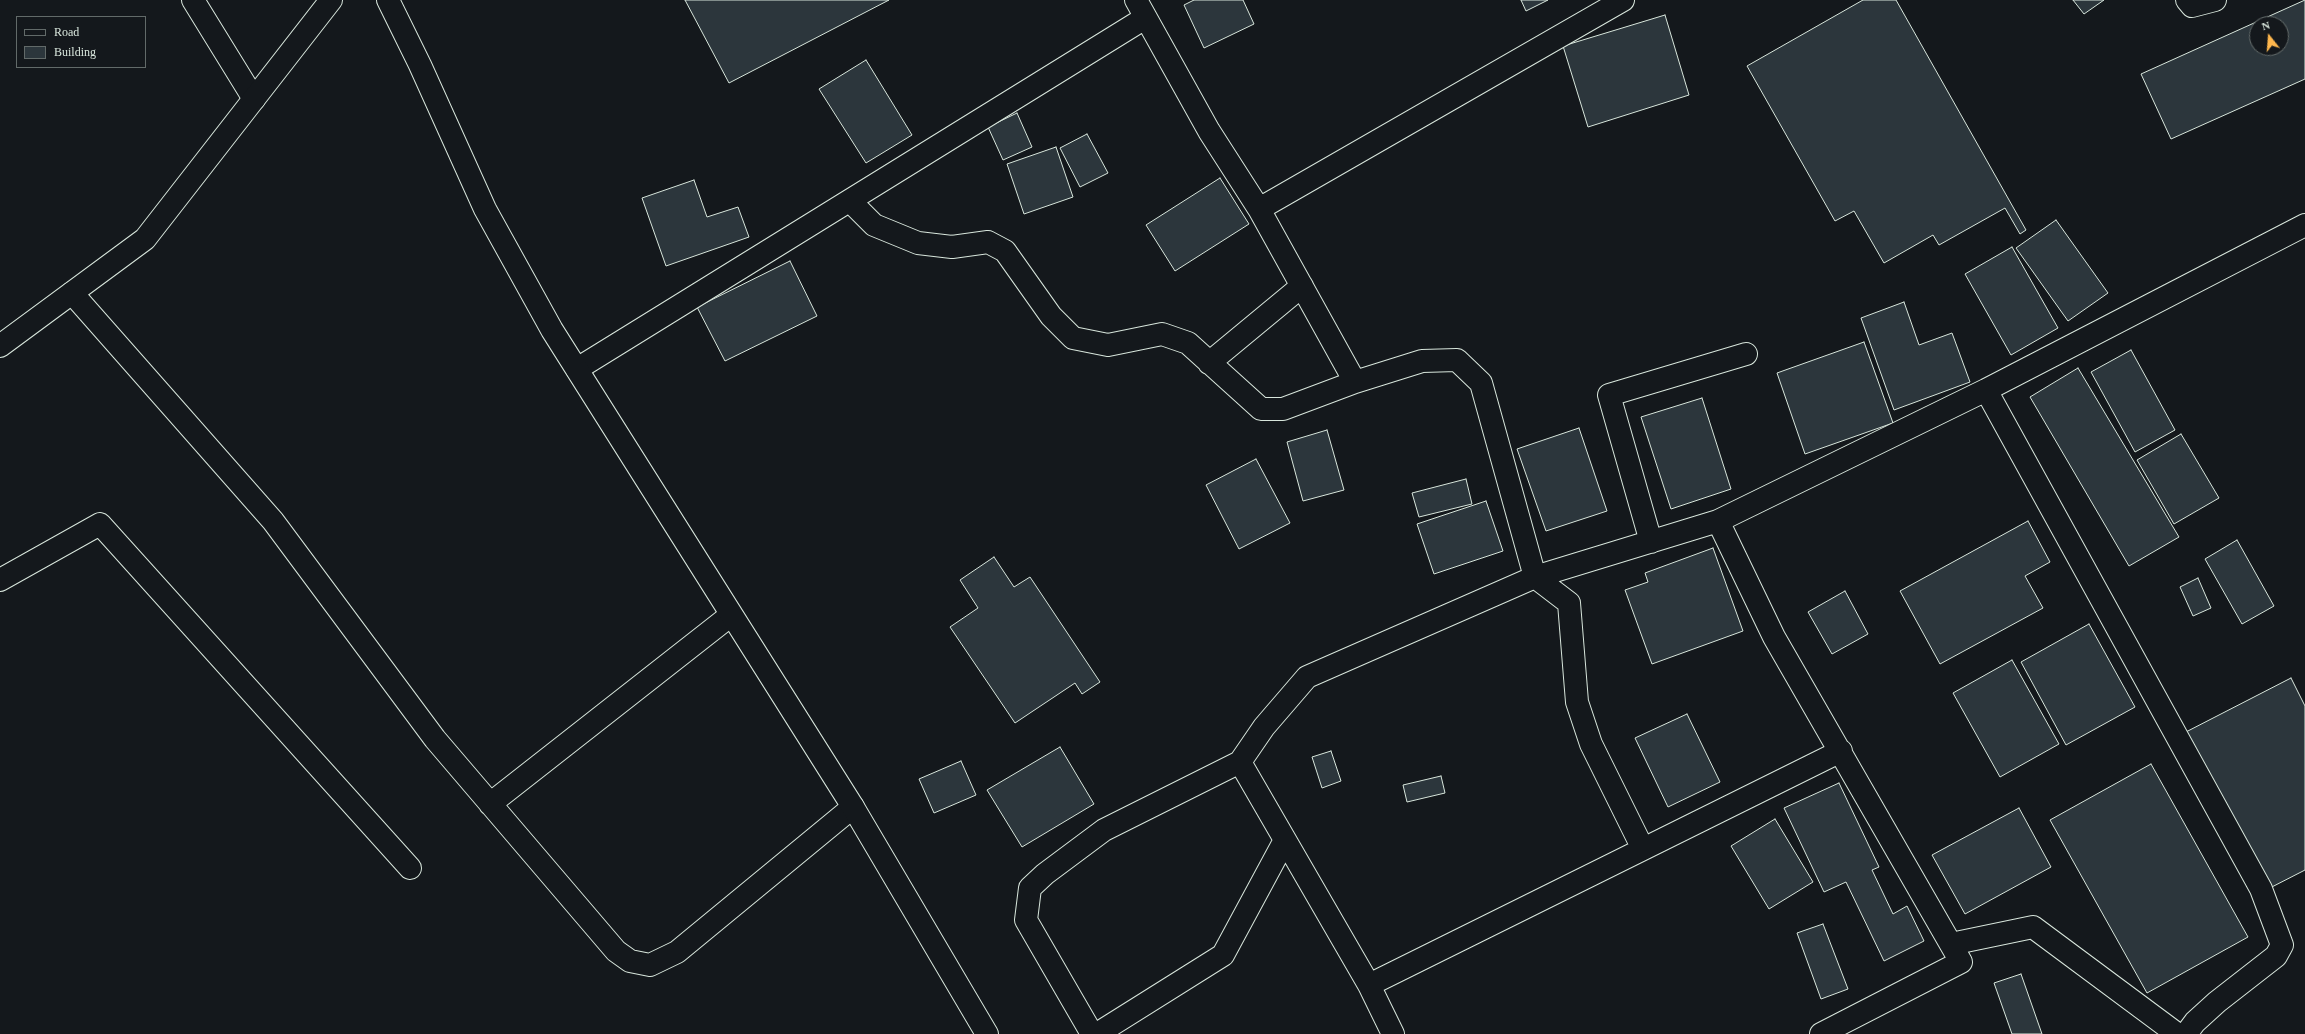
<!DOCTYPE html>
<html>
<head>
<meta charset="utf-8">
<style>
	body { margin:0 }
	#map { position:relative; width:2305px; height:1034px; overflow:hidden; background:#14181c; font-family:"Times New Roman",serif }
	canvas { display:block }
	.legend { position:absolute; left:16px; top:16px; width:130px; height:52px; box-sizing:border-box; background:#14181c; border:1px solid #626a69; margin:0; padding:5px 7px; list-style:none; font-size:12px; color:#d8e6dc }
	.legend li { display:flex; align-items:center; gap:8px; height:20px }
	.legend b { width:20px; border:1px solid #626a69 }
	.north { position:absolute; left:2249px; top:16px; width:40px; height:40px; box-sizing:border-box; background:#14181c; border:1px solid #626a69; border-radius:50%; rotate:343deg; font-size:11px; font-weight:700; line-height:16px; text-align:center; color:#d8e6dc }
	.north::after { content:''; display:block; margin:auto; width:14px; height:18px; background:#ffb74d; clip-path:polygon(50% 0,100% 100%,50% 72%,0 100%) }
</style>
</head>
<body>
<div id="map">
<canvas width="2305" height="1034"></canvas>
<ul class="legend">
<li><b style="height:5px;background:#14181c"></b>Road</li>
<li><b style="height:11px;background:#2c363c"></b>Building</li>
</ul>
<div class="north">N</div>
</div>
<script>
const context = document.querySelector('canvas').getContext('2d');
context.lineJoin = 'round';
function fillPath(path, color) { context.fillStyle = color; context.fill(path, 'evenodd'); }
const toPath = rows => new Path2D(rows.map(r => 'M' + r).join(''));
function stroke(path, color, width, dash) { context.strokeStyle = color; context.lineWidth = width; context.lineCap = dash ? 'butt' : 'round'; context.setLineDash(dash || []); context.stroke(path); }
const building = toPath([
	[685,0,889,0,729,83,685,0],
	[1194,0,1243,0,1254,24,1204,48,1184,5,1194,0],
	[1521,0,1548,0,1526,11,1521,0],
	[1863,0,1896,0,2026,230,2020,234,2005,208,1939,245,1933,235,1884,263,1854,211,1835,221,1747,66,1863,0],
	[2073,0,2104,0,2084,14,2073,0],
	[2305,0,2305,79,2171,139,2141,74,2305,0],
	[2257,24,2281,24,2281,48,2257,48,2257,24],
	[1665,15,1689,95,1588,127,1563,46,1665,15],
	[866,60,912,135,866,163,819,89,866,60],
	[1017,113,1032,147,1003,160,988,127,1017,113],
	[1087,134,1108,173,1080,187,1060,148,1087,134],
	[1056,147,1073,197,1024,214,1007,164,1056,147],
	[1220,178,1249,224,1175,271,1146,225,1220,178],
	[694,180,707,217,738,207,749,237,666,266,642,198,694,180],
	[2056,220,2108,293,2068,321,2016,248,2056,220],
	[2012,247,2058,328,2011,355,1965,274,2012,247],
	[790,261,817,316,725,361,697,307,790,261],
	[1904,302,1919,345,1952,333,1970,382,1894,410,1861,318,1904,302],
	[1864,342,1893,423,1805,454,1777,373,1864,342],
	[2131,350,2175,430,2135,452,2091,372,2131,350],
	[2078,368,2179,537,2129,566,2030,397,2078,368],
	[1702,398,1731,489,1671,509,1641,417,1702,398],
	[1579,428,1607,511,1546,531,1517,449,1579,428],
	[1327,430,1344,490,1303,501,1287,442,1327,430],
	[2181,434,2219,498,2174,524,2137,460,2181,434],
	[1256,459,1290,523,1239,549,1206,485,1256,459],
	[1466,479,1472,504,1419,517,1412,493,1466,479],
	[1486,501,1503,551,1434,574,1417,524,1486,501],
	[2028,521,2050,562,2025,576,2043,608,1940,664,1900,591,2028,521],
	[2237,540,2274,606,2242,624,2205,559,2237,540],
	[1713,548,1743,631,1652,664,1625,590,1648,582,1645,573,1713,548],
	[994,557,1014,587,1030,577,1100,682,1082,694,1075,683,1015,723,950,627,978,608,960,580,994,557],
	[2198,578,2211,608,2193,616,2180,587,2198,578],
	[1845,591,1868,634,1832,654,1808,612,1845,591],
	[2089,624,2135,707,2066,745,2021,662,2089,624],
	[2012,660,2059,744,2000,777,1953,693,2012,660],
	[2291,678,2305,706,2305,870,2264,891,2182,734,2291,678],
	[1687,714,1720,782,1668,807,1635,738,1687,714],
	[1060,747,1094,804,1022,847,987,790,1060,747],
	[1331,751,1341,781,1322,788,1312,757,1331,751],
	[961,761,976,795,934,813,919,779,961,761],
	[2151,764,2248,937,2147,993,2050,820,2151,764],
	[1441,776,1445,793,1407,802,1403,785,1441,776],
	[1839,783,1879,867,1872,870,1893,914,1907,906,1924,941,1884,961,1846,882,1824,892,1784,808,1839,783],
	[2019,808,2051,867,1965,914,1932,855,2019,808],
	[1775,819,1813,882,1769,909,1731,846,1775,819],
	[1823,924,1848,989,1821,999,1797,933,1823,924],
	[2021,974,2042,1034,2012,1034,1994,983,2021,974]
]);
fillPath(building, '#2c363c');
stroke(building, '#d8e6dc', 1);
const minor = toPath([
	[193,0,254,99],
	[1136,0,1209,131,1259,209,1355,382,1422,361,1457,360,1481,383,1535,577,1569,603,1577,702,1591,744,1643,849],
	[2187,0,2192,6,2215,0],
	[850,201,874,225,918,243,952,247,988,242,1005,251,1051,316,1073,338,1108,345,1162,334,1188,343,1261,409,1283,409,1355,382],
	[1259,209,1623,0],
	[72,293,273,521,435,739,616,951,630,961,650,965,677,952,853,807],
	[1209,363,1302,286],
	[577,369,1145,18],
	[1986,390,2261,889,2282,945,2276,956,2217,1002,2195,1022,2186,1034],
	[1651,542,1609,395,1746,354],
	[0,580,100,524,410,868],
	[1240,762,1369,985,1393,1034],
	[490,804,731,615],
	[1951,944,2033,927,2177,1034],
	[1369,985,1841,751],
	[1092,1034,1026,920,1030,888,1045,874,1104,830,1240,762,1264,727,1307,677,1535,577,1718,521],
	[1097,1034,1223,955,1285,840],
	[1821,1034,1961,962,1774,637,1718,521,1986,390,2305,225]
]);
const tertiary = toPath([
	[388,0,420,65,485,209,552,330,853,807,987,1034]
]);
const secondary = toPath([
	[0,346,145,239,331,0]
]);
stroke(minor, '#d8e6dc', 24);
stroke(tertiary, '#d8e6dc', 24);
stroke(secondary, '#d8e6dc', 24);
stroke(minor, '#14181c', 22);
stroke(tertiary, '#14181c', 22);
stroke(secondary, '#14181c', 22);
</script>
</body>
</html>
